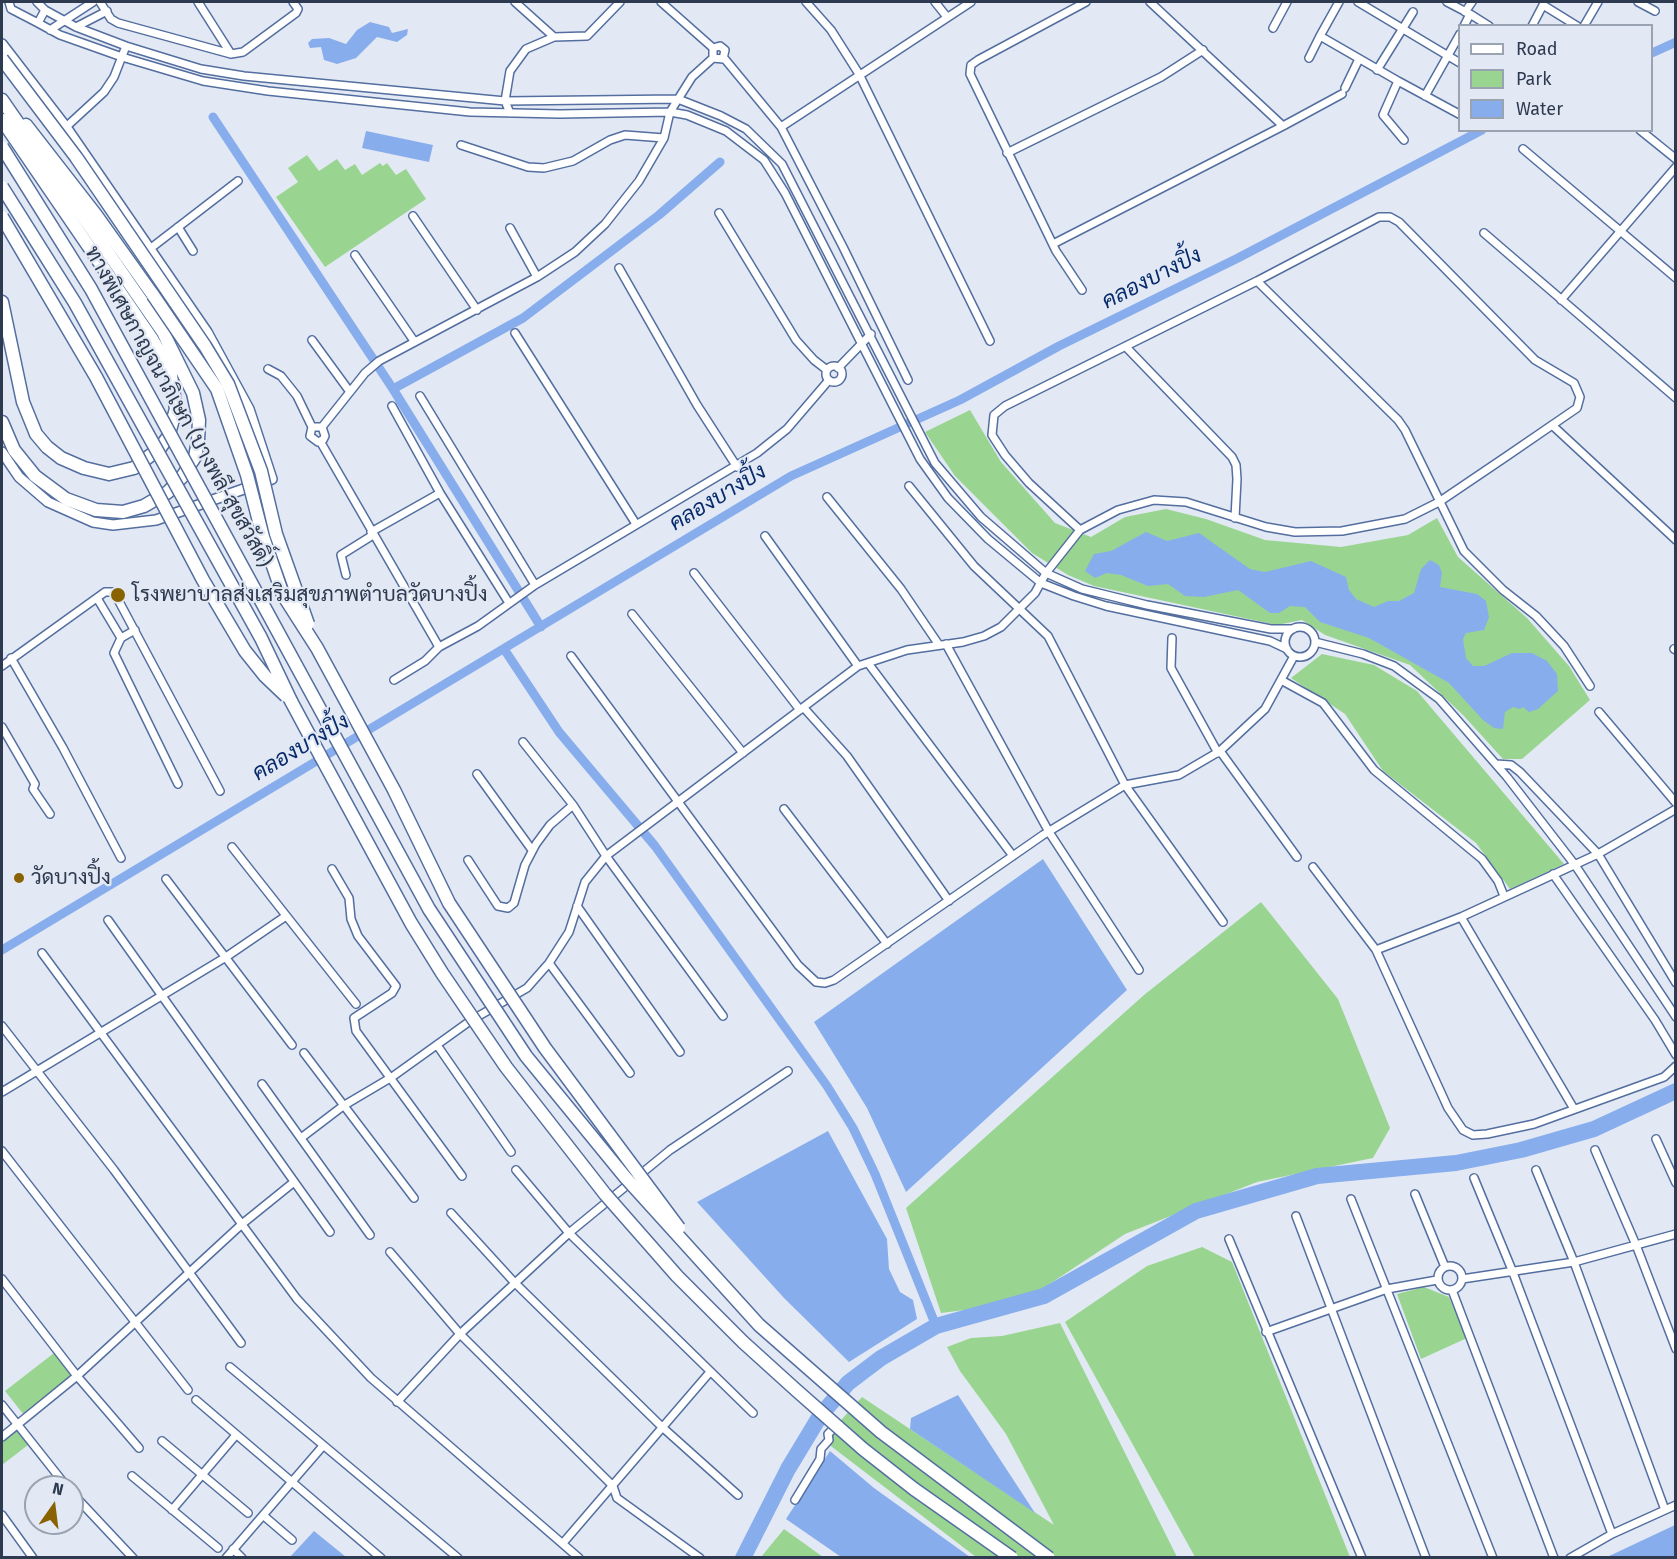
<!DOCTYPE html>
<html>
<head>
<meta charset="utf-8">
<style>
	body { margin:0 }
	#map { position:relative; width:1677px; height:1559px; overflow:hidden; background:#e2e9f4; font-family:"Fira Sans",sans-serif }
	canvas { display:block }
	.frame { position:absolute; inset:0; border:3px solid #2d3a4f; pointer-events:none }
	.legend { position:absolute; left:1458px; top:24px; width:195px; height:108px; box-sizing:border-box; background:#e2e9f4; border:2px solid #9aa3b2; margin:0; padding:8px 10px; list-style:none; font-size:18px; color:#2d3a4f }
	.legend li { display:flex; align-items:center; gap:12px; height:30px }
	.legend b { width:30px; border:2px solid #9aa3b2 }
	.north { position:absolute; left:24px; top:1475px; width:60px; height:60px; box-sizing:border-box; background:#e2e9f4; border:2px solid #9aa3b2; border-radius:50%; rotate:14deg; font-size:16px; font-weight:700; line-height:24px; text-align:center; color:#2d3a4f }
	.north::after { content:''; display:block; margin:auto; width:21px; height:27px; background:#896201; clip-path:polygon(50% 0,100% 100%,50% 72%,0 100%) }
</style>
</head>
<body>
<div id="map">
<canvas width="1677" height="1559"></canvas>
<div class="frame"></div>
<ul class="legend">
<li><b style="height:8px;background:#fff"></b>Road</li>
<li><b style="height:16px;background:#99d590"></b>Park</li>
<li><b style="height:16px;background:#88aded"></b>Water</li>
</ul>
<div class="north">N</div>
</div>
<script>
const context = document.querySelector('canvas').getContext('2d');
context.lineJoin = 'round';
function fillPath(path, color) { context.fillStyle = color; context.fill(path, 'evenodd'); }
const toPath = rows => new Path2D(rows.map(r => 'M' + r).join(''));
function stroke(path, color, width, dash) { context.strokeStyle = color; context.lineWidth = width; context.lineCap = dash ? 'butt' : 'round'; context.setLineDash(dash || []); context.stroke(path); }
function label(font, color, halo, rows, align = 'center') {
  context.font = font + ' "Fira Sans",Sarabun,sans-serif'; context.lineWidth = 4.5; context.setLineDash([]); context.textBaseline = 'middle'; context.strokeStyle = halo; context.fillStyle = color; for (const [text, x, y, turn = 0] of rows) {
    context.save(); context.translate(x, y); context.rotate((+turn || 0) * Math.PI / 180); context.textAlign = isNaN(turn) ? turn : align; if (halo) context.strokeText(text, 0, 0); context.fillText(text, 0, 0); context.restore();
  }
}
fillPath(toPath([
	[307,155,319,171,337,159,345,170,355,164,362,175,380,163,383,166,387,163,396,175,406,169,426,199,325,267,276,197,298,182,288,168],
	[970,410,1001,462,1055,523,1091,537,1125,517,1166,509,1206,519,1265,540,1341,547,1408,535,1437,518,1458,557,1527,618,1569,666,1590,700,1522,759,1503,759,1463,715,1410,665,1325,635,1302,620,1277,625,1094,586,1068,575,1032,553,955,476,925,432],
	[1322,654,1374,665,1417,691,1564,864,1510,889,1476,843,1383,771,1345,714,1291,678],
	[1261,902,1338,999,1390,1128,1373,1158,1257,1182,1125,1234,1021,1303,941,1313,906,1208,1144,995],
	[1202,1247,1232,1262,1350,1557,1195,1557,1065,1322,1147,1266],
	[1424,1287,1449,1297,1467,1338,1421,1359,1397,1294],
	[1060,1323,1177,1557,976,1557,823,1440,862,1397,1054,1525,1006,1434,960,1371,947,1347,971,1338,1002,1336],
	[54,1353,73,1377,24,1415,5,1391],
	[17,1431,28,1445,2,1465,2,1443],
	[784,1529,823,1557,761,1557]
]), '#99d590');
fillPath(toPath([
	[370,22,389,27,392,33,408,29,407,35,397,42,377,37,356,58,337,64,324,60,321,47,310,48,308,43,312,39,329,38,346,44,357,30],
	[366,131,433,145,429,162,362,148],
	[1146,532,1167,541,1199,533,1250,569,1265,572,1311,561,1346,577,1349,590,1356,599,1374,607,1388,601,1399,601,1414,593,1421,569,1430,560,1439,565,1442,573,1440,587,1477,594,1486,601,1489,617,1484,630,1466,633,1463,639,1466,658,1473,666,1484,666,1512,653,1532,653,1547,661,1557,674,1558,691,1538,709,1529,712,1523,707,1520,709,1513,707,1505,712,1503,729,1494,728,1483,720,1449,683,1369,638,1320,622,1305,607,1290,606,1279,613,1270,613,1238,590,1204,597,1185,596,1168,584,1148,586,1121,575,1107,573,1095,578,1085,571,1094,554,1111,551],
	[1043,859,1127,990,906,1192,867,1108,814,1022],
	[828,1131,887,1239,889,1269,900,1292,913,1300,917,1319,849,1362,784,1298,697,1202],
	[958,1395,1035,1513,910,1429,911,1418],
	[830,1451,874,1488,970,1557,841,1557,786,1519],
	[1675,1525,1675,1557,1607,1557],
	[314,1531,346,1557,290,1557]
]), '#88aded');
stroke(toPath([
	[1652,53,1676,42],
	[213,117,393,389,541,627],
	[393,389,523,318,659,215,720,162],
	[504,649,559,732,655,846,827,1086,853,1128,875,1174,936,1326],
	[2,950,791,476,960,400,1059,346,1238,258,1482,130]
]), '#88aded', 9);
stroke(toPath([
	[743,1558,788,1469,820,1416,848,1383,881,1358,936,1326,1044,1296,1196,1211,1317,1176,1456,1163,1521,1150,1594,1129,1676,1091]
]), '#88aded', 16);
const street = toPath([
	[9,2,11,9,38,23,45,10,37,2],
	[100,2,111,19,118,23,231,54,243,52,296,13,298,9,293,2],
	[198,2,231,54],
	[515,2,554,37],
	[661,2,713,48],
	[806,2,831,30,859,74,990,341],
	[935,2,947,17],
	[1150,2,1283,126,1342,94],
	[1339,2,1320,36,1398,81,1383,115,1404,140],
	[1358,2,1460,63],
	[1447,2,1470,14,1464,26],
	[1638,2,1655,11],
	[45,10,76,27,126,46,201,69,244,76,505,101,678,99,721,116,746,129,782,164,935,463,981,517,1046,573,1082,589,1147,605,1271,629,1293,629],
	[1465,12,1472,2],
	[1470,14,1489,26],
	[38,23,60,35,122,57,203,81,268,91,470,112,560,114,670,112,687,115,726,131,764,160,785,193,920,459,948,498,988,539,1041,583,1074,596,1106,606,1270,641,1287,649],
	[1532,26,1543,5,1577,26],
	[1584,26,1598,2],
	[76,27,107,11],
	[1273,28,1287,2],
	[50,30,93,2],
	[724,58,781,127,843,247,908,380],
	[1309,58,1320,36],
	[1377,70,1413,12],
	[1398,81,1459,114],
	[1345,88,1359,59],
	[1425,96,1460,34],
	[510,113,505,101,510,71,526,49,554,37,587,36,620,2],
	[66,127,104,92,114,77,126,46],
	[781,127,971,2],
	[1640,130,1676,159],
	[461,145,528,167,544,168,573,161,610,140,625,135,664,138],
	[1523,149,1676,278],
	[1007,153,1161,77,1203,50],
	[719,213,796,340,814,360,827,370],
	[413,216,477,310],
	[178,227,193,251],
	[510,228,537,277],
	[1484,233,1676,398],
	[1053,244,1283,126],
	[151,248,238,181],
	[355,255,414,341],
	[619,268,697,405,737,467],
	[1257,281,1398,420,1405,430,1464,551,1503,590,1536,616,1564,646,1590,686],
	[1082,290,1056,251,970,74,971,65,978,60,1086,2],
	[1561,300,1676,167],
	[515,333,636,524],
	[312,340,350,392],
	[1126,347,1232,457,1236,465,1237,479,1235,518],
	'826 374a8 8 0 1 1 16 0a8 8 0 1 1-16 0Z',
	[838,368,871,334],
	[268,369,281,376,297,396,312,427,310,436,318,442,323,440,325,436,322,427,312,427],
	[420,396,535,585],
	[392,406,440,493,509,603],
	[1552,425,1676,540],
	[322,427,365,373,379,361,537,277,575,252,605,224,639,181,664,138,670,112,692,77,713,58,713,48,720,46,725,50,723,59,713,58],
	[320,441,439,647],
	[909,486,974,566,1048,636,1125,785,1223,922],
	[827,497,901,589,939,645],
	[371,532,440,493],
	[765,536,858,666],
	[694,573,800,710],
	[346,575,341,555,373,535],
	[97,598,121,638],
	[632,614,743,753],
	'1285 642a15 15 0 1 1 30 0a15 15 0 1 1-30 0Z',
	[135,630,121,638,114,653,178,784],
	[1172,638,1171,668,1218,753],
	[1315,642,1363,654,1394,666,1439,699,1507,777,1575,865,1676,1017],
	[946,644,1049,832,1139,970],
	[1674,649,1676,650],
	[571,656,798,965,816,982,825,983,834,980,1043,835,1125,785,1179,775,1220,751,1265,709,1294,656],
	[11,658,63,748,121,858],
	[868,663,1013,856],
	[2,666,105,592,114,592,220,791],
	[394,680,425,661,439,647,478,626,535,585,757,453,787,429,829,380],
	[1281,680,1323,703,1374,770,1482,859,1498,881,1504,896],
	[804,708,847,756,949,901],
	[1599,712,1676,803],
	[2,727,35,784,33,789,50,814],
	[523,742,573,805,606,856,723,1016],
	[1220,751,1297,857],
	[1496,764,1511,765,1520,772,1598,854,1676,983],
	[477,774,532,850],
	[784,809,887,944],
	[232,847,356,1004],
	[468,860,498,906,508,908,514,903,525,865,536,844,550,825,573,805],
	[1313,867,1376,950,1448,1108,1463,1130,1473,1135,1487,1134,1534,1124,1664,1077,1676,1066],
	[332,869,349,898,351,919,358,936,396,986,392,993,354,1018,356,1031,462,1176],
	[1553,874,1655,1020,1676,1055],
	[166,879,292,1045],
	[577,906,680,1052],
	[1461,917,1574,1109],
	[108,920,330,1232],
	[1376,950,1461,917,1598,854,1676,809],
	[42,953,297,1299,371,1378,579,1558],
	[549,963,630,1073],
	[2,1026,114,1170,241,1343],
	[437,1045,511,1152],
	[304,1053,414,1198],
	[262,1084,370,1235],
	[2,1092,226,957,286,916],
	[301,1138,343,1106,392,1077,470,1021,527,988,549,963,569,932,585,882,606,856,858,666,907,650,963,642,984,636,1001,627,1035,593,1046,573,1080,530,1118,510,1154,500,1186,502,1266,527,1295,532,1342,531,1405,519,1439,502,1507,456,1577,408,1580,397,1574,383,1535,360,1399,222,1390,217,1379,217,1257,281,1005,406,994,415,992,435,1005,455,1029,483,1080,530],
	[1656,1139,1676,1183],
	[1595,1150,1636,1245,1676,1349],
	[2,1151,188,1390],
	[516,1170,569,1233,753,1413],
	[1536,1170,1574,1262,1665,1510],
	[1474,1178,1512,1270,1612,1534],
	[1415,1194,1445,1267],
	[1351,1199,1493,1558],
	[451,1213,514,1282,661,1426,738,1495],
	[1296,1216,1426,1558],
	[1229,1239,1362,1558],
	[390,1252,460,1334,613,1486,617,1498,700,1558],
	'1438 1278a12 12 0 1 1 24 0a12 12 0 1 1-24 0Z',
	[2,1279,77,1376,139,1448],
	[1462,1279,1574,1262,1676,1234],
	[1452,1290,1554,1558],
	[1266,1332,1387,1289,1437,1280],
	[230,1367,458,1558],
	[196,1400,381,1558],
	[397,1402,460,1334,569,1233,670,1150,788,1071],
	[2,1405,67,1487],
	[2,1437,77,1376,242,1224,294,1182],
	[162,1441,248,1513],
	[132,1476,218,1548],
	[72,1493,133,1558],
	[795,1500,820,1459,821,1449,829,1440,828,1434,836,1426],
	[172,1510,236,1435],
	[2,1515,33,1558],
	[264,1516,292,1540],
	[563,1543,710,1372],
	[233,1549,242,1558],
	[226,1558,322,1447],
	[1570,1558,1612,1534,1676,1505]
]);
const secondary = toPath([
	[2,44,66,127,207,332,249,409,272,479,156,520,113,525,93,522,48,502,19,477,2,452]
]);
const highway = toPath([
	[2,100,163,332,193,393,199,420,198,441,195,457,182,477,168,492,144,506,123,512,96,510,66,499,35,476,14,450,2,422],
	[2,120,152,339,170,369,176,409,168,437,160,448,134,468,109,474,84,468,61,458,47,447,36,434,23,402,2,302],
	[26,125,96,215,153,295],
	[291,701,321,757]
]);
stroke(street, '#536e9f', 10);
stroke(secondary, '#536e9f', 12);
stroke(highway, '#536e9f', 15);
stroke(street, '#fff', 7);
stroke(secondary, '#fff', 9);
stroke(highway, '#fff', 12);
const highwayBridge = toPath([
	[2,59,76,157,205,346,228,384,261,471,276,534,308,624],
	[2,147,91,289,429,909,526,1056,625,1177,759,1325,881,1432,1049,1558],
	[2,187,75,303,261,638,291,701],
	[2,217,96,377,203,580,245,651,265,676,286,696],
	[153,295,217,389,247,475,263,537,283,595,317,648,394,790,449,903,545,1048,679,1228],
	[321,757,411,923,442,973,506,1067,605,1194,677,1276,743,1342,796,1390,863,1449,914,1489,1012,1558]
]);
stroke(highwayBridge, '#536e9f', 15, []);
stroke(highwayBridge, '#fff', 12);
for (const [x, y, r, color] of [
	[118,595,8,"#896201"],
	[19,878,6,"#896201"]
]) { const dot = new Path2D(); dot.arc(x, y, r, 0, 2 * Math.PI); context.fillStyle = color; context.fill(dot); stroke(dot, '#e2e9f4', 2); }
label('21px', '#2d3a4f', '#e2e9f4', [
	["ทางพิเศษกาญจนาภิเษก (บางพลี-สุขสวัสดิ์)",178,407,61]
]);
label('21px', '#2d3a4f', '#e2e9f4', [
	["โรงพยาบาลส่งเสริมสุขภาพตำบลวัดบางปิ้ง",132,595],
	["วัดบางปิ้ง",31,878]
], 'left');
label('italic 22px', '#082b6c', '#e2e9f4', [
	["คลองบางปิ้ง",1152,279,-27],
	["คลองบางปิ้ง",718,498,-31],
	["คลองบางปิ้ง",301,748,-31]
]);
</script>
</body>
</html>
